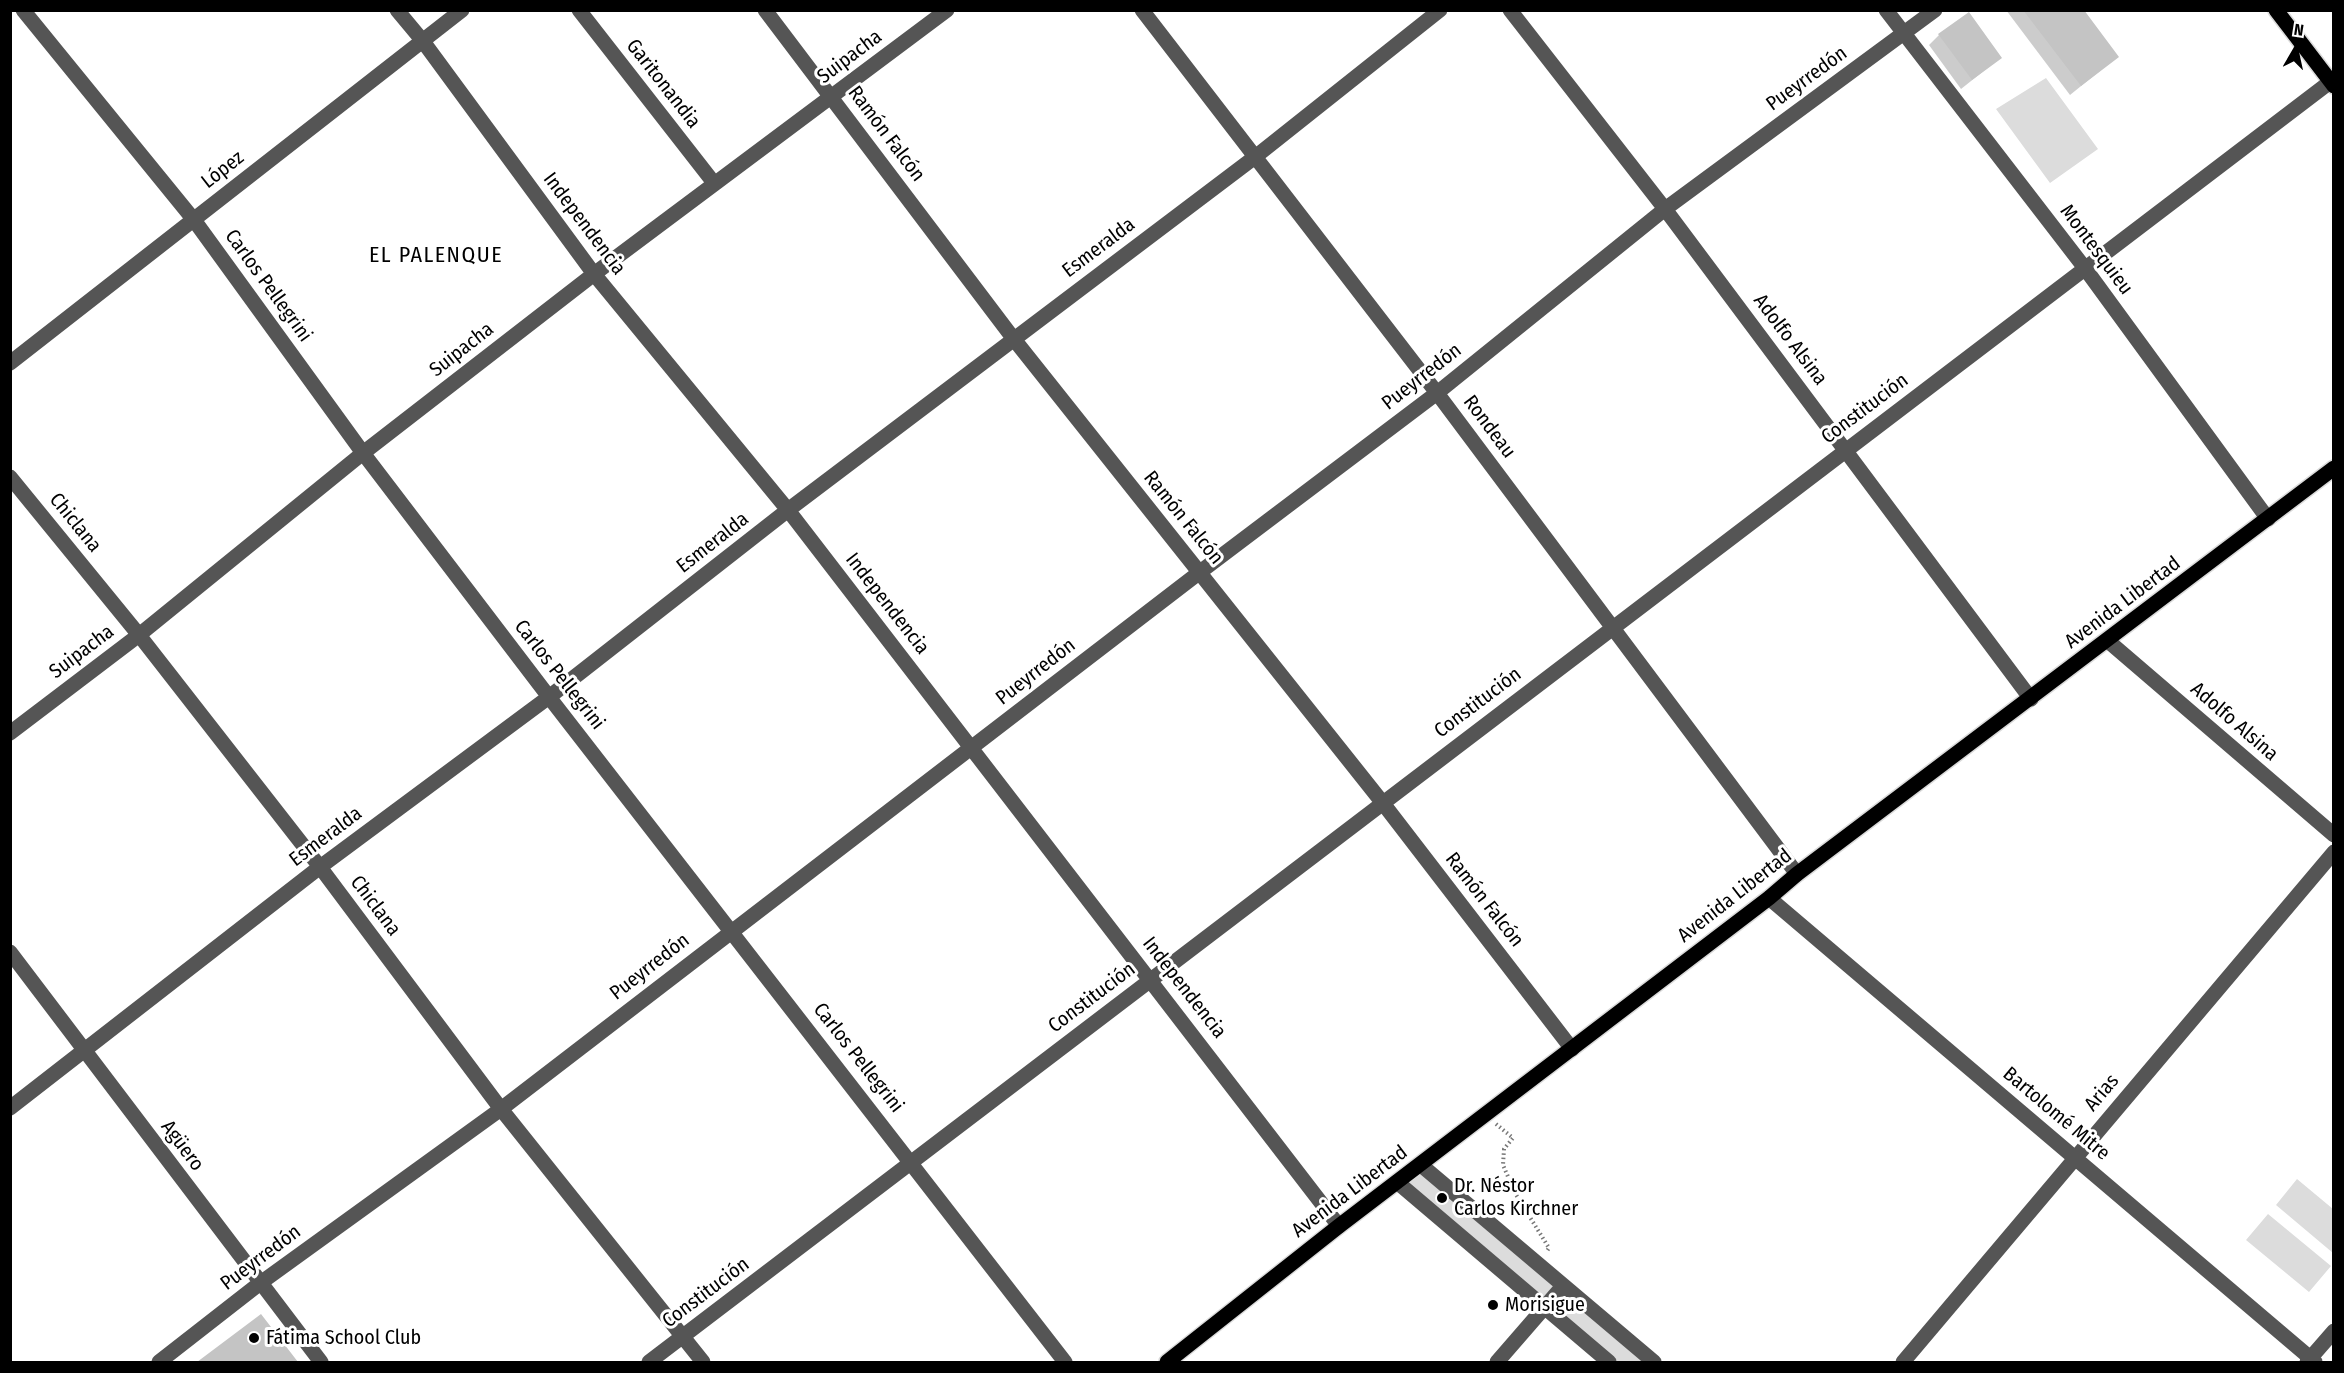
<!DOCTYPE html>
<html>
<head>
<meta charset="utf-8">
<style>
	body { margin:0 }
	#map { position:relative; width:2344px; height:1373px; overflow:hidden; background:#fff; font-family:"Fira Sans Condensed",sans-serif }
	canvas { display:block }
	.frame { position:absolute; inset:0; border:12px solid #000; pointer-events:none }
	.north { position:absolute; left:2266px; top:18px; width:60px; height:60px; -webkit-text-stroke:4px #fff; paint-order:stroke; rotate:9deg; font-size:16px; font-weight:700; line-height:24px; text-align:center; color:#000 }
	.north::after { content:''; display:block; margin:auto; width:21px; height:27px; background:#000; clip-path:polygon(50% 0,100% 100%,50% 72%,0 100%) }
</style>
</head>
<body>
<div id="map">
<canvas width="2344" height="1373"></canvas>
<div class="frame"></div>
<div class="north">N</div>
</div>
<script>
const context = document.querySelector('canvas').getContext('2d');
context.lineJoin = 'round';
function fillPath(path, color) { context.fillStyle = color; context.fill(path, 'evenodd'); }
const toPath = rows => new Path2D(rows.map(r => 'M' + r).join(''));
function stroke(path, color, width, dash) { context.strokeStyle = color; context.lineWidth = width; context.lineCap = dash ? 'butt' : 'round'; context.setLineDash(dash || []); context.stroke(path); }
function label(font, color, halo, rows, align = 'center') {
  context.font = font + ' "Fira Sans Condensed",sans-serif'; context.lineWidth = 6; context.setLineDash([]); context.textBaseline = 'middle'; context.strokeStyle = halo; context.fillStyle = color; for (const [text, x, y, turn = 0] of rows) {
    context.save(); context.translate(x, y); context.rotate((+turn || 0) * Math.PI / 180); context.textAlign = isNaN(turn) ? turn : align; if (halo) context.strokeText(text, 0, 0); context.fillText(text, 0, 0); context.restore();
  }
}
fillPath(toPath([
	[2046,78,2098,149,2050,183,1996,109],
	[1421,1165,1654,1362,1609,1362,1397,1182],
	[2297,1179,2333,1209,2333,1253,2276,1205],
	[2268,1214,2331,1266,2309,1292,2246,1240]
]), '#dcdcdc');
fillPath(toPath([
	[2006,10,2082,10,2117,57,2070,95],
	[1939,35,2000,58,1961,89,1929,45],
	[261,1316,296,1362,199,1362]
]), '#0003');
fillPath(toPath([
	[2023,10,2084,10,2119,57,2081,86],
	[1969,12,2002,58,1972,80,1938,34],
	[261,1314,298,1362,197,1362]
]), '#c4c4c4');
const major = toPath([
	[2276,10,2334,86],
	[1167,1362,1339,1226,1769,898,1797,874,2334,468]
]);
stroke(major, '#dbdbdb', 18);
stroke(toPath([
	[1496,1124,1513,1138,1504,1149,1503,1165,1515,1193,1549,1248,1547,1251]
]), '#777', 4, [1.5, 3]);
stroke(toPath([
	[23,10,194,220,363,453,549,697,1065,1362],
	[397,10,422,40,594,274,788,510,1339,1226],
	[579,10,714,183],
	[765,10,1013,338,1382,802,1572,1049],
	[1142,10,1437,393,1797,874],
	[1510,10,1665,209,2031,699],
	[1886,10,2084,267,2268,519],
	[10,363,462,10],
	[10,477,139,635,320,867,501,1109,703,1362],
	[2108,641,2334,835],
	[10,733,139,635,363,453,594,274,947,10],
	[1769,898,2315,1362],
	[10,952,321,1362],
	[10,1108,320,867,549,697,788,510,1255,157,1440,10],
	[1421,1165,1654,1362],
	[1397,1182,1609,1362],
	[159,1362,259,1284,501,1109,1200,572,1437,393,1665,209,1935,10],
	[649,1362,2334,79],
	[1497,1362,1563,1286],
	[1903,1362,2334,852],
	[2307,1362,2334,1331]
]), '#555', 15);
stroke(major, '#000', 15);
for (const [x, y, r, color] of [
	[1442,1198,6,"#000"],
	[1493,1305,6,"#000"],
	[254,1338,6,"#000"]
]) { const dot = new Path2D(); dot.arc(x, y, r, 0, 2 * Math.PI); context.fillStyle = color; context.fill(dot); stroke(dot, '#fff', 2); }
label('20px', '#000', '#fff', [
	["Suipacha",850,57,-37],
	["Pueyrredón",1807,79,-36],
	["Garitonandia",663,84,52],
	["Ramón Falcón",886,134,53],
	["López",223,170,-38],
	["Independencia",584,224,53],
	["Esmeralda",1099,248,-37],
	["Montesquieu",2096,250,53],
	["Carlos Pellegrini",268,286,54],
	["Adolfo Alsina",1790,340,53],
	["Suipacha",462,350,-38],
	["Pueyrredón",1422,377,-38],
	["Constitución",1865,409,-37],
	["Rondeau",1489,427,53],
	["Ramón Falcón",1183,518,51],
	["Chiclana",75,523,51],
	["Esmeralda",713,543,-38],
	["Avenida Libertad",2123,603,-37],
	["Independencia",887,604,52],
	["Suipacha",82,652,-37],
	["Pueyrredón",1036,672,-38],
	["Carlos Pellegrini",559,675,52],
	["Constitución",1478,703,-37],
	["Adolfo Alsina",2234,722,41],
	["Esmeralda",326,837,-37],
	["Avenida Libertad",1735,896,-38],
	["Ramón Falcón",1484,900,52],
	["Chiclana",375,906,53],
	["Pueyrredón",650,967,-38],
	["Independencia",1184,988,52],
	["Constitución",1092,998,-37],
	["Carlos Pellegrini",858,1058,52],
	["Arias",2102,1093,-50],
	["Bartolomé Mitre",2056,1114,40],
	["Agüero",182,1146,53],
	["Avenida Libertad",1350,1192,-37],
	["Pueyrredón",261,1258,-37],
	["Constitución",706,1293,-37]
]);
label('20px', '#000', '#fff', [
	["Dr. Néstor",1454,1186],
	["Carlos Kirchner",1454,1209],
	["Morisigue",1505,1305],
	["Fátima School Club",266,1338]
], 'left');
context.letterSpacing = '1.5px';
label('22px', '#000', '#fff', [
	["EL PALENQUE",436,256]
]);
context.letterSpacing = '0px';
</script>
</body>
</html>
